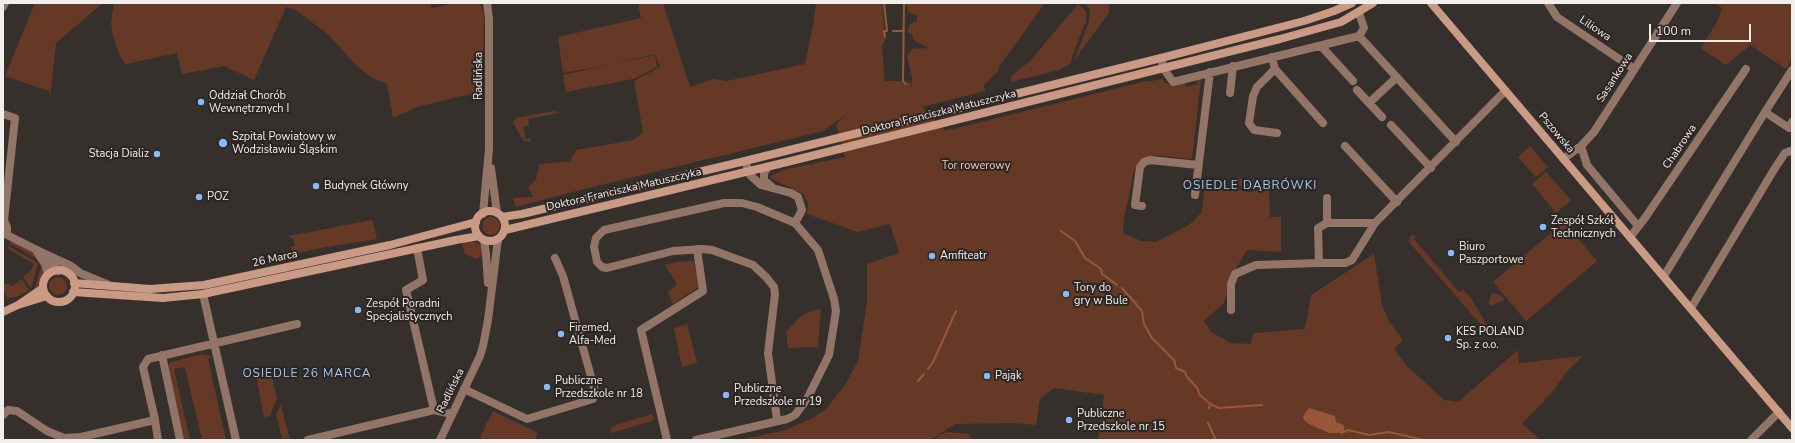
<!DOCTYPE html>
<html>
<head>
<meta charset="utf-8">
<style>
	body { margin:0 }
	#map { position:relative; width:1795px; height:443px; overflow:hidden; background:#36302d; font-family:"Nunito Sans",sans-serif }
	canvas { display:block }
	.frame { position:absolute; inset:0; border:4px solid #f2eeec; pointer-events:none }
	.scale { position:absolute; left:1649px; top:24px; width:102px; height:18px; box-sizing:border-box; border:2px solid #f2eeec; border-top:0; padding-left:5px; font-size:12px; line-height:14px; white-space:nowrap; color:#f2eeec; -webkit-text-stroke:3px #2c2623; paint-order:stroke }
</style>
</head>
<body>
<div id="map">
<canvas width="1795" height="443"></canvas>
<div class="frame"></div>
<div class="scale">100 m</div>
</div>
<script>
const context = document.querySelector('canvas').getContext('2d');
context.lineJoin = 'round';
function fillPath(path, color) { context.fillStyle = color; context.fill(path, 'evenodd'); }
const toPath = rows => new Path2D(rows.map(r => 'M' + r).join(''));
function stroke(path, color, width, dash) { context.strokeStyle = color; context.lineWidth = width; context.lineCap = dash ? 'butt' : 'round'; context.setLineDash(dash || []); context.stroke(path); }
function label(font, color, halo, rows, align = 'center') {
  context.font = font + ' "Nunito Sans",sans-serif'; context.lineWidth = 4; context.setLineDash([]); context.textBaseline = 'middle'; context.strokeStyle = halo; context.fillStyle = color; for (const [text, x, y, turn = 0] of rows) {
    context.save(); context.translate(x, y); context.rotate((+turn || 0) * Math.PI / 180); context.textAlign = isNaN(turn) ? turn : align; if (halo) context.strokeText(text, 0, 0); context.fillText(text, 0, 0); context.restore();
  }
}
fillPath(toPath([
	[35,3,103,3,56,43,50,97,49,91,5,76],
	[114,3,430,3,432,8,456,3,481,3,484,20,483,100,472,101,470,94,417,107,393,118,387,84,370,77,352,61,329,35,296,10,286,7,254,80,224,66,182,74,177,53,126,64,120,56,114,40,111,23],
	[638,3,663,3,690,87,713,79,727,81,805,64,813,25,816,3,882,3,885,40,882,45,885,87,885,81,898,81,911,83,911,91,912,78,907,56,912,49,929,48,913,40,912,34,907,32,910,24,917,21,917,15,908,12,907,6,901,3,1045,3,998,68,999,70,984,85,985,91,922,107,945,131,1146,81,1146,82,1162,79,1164,82,1170,85,1185,83,1187,87,1198,83,1197,79,1201,78,1192,159,1154,155,1144,161,1141,160,1134,170,1124,218,1123,233,1141,241,1156,242,1189,225,1202,212,1205,183,1249,192,1269,188,1270,217,1281,217,1281,252,1247,250,1234,272,1224,303,1204,321,1211,332,1231,343,1250,344,1254,333,1305,329,1311,295,1374,254,1382,305,1390,323,1403,340,1394,349,1407,366,1444,400,1458,402,1518,350,1519,363,1583,356,1568,370,1554,390,1522,424,1541,440,1098,440,1104,395,1054,388,1040,399,1036,425,1013,423,955,424,930,440,739,440,786,430,811,419,826,409,845,385,858,361,867,302,867,264,899,253,890,224,858,232,807,214,808,203,803,194,772,179,770,176,787,169,845,157,836,124,851,111,823,131,568,193,516,207,513,198,533,197,528,187,536,180,539,164,570,161,576,150,634,140,643,132,634,81,660,67,655,54,609,65,563,73,558,37,641,18],
	[1084,3,1109,3,1109,13,1074,60,1089,22,1090,9],
	[1715,3,1792,3,1792,57,1786,69,1750,45,1726,65,1701,48,1718,20,1722,8],
	[1078,4,1086,11,1086,21,1072,57,1071,63,1059,70,1011,82,1011,76,1031,60],
	[655,55,657,67,633,79,566,92,563,75],
	[555,111,560,113,528,119,529,125,523,127,526,139,530,138,531,142,524,141,513,123,516,118],
	[1530,146,1548,167,1536,177,1518,157],
	[1546,172,1571,200,1556,213,1532,184],
	[1238,178,1253,180,1252,188,1237,186],
	'482 226a9 9 0 1 1 18 0a9 9 0 1 1-18 0Z',
	[372,220,377,239,326,247,292,254,291,247,295,246,293,238,290,238,289,236],
	[1564,222,1597,261,1526,321,1493,282],
	[1412,235,1416,237,1414,239,1459,292,1463,290,1471,298,1491,332,1489,334,1409,242,1410,236],
	[469,240,479,244,482,247,484,255,476,259,465,254,462,242],
	[11,242,14,242,31,251,41,261,44,272,39,286,34,290,42,264,37,259,9,243],
	[8,246,38,263,31,288,23,277,32,269,34,264,8,249],
	[694,261,699,287,673,304,668,292,677,284,665,265,676,262],
	'49 286a9 9 0 1 1 18 0a9 9 0 1 1-18 0Z',
	[21,279,29,290,19,296,11,298,7,298,3,289,3,283,13,286],
	[1492,293,1502,296,1504,300,1491,306,1489,302],
	[821,308,818,347,788,348,786,332,802,315],
	[687,324,697,363,682,367,674,328],
	[203,354,212,357,208,359,226,440,202,440,185,367,174,369,190,440,184,440,168,366,171,362],
	[271,372,277,398,270,416,264,417,256,376],
	[281,405,290,440,289,440,282,438,276,414],
	[493,411,538,433,535,440,485,440,480,437],
	[652,414,655,420,611,433,610,429,616,425],
	[948,432,969,434,972,440,934,440,941,434]
]), '#663926');
fillPath(toPath([
	[1309,408,1335,416,1336,422,1344,425,1344,431,1341,433,1329,433,1309,424,1304,420,1303,416]
]), '#98573a');
stroke(toPath([
	[884,3,887,31,884,31,885,37],
	[904,3,903,81,906,84],
	[893,31,904,31],
	[1061,231,1075,241,1085,258,1101,269,1102,274,1117,285],
	[1122,288,1142,311,1144,324,1152,338,1174,360,1176,368,1185,372,1187,377,1198,389,1199,394,1210,404,1219,408,1262,405],
	[928,369,933,362,956,311],
	[918,381,924,374],
	[1209,408,1210,404],
	[1208,423,1216,440],
	[1341,433,1348,430,1369,435,1389,432,1424,440]
]), '#98573a', 2);
stroke(toPath([
	[1548,3,1557,17,1634,69],
	[3,7,5,3],
	[1359,36,1456,142],
	[1321,46,1353,81],
	[1272,57,1275,69,1323,123],
	[1161,58,1164,69,1173,82,1359,36,1364,28,1359,13],
	[1275,69,1257,87,1253,96,1249,123,1254,130,1277,133],
	[1357,90,1369,103],
	[1230,93,1233,66],
	[1765,112,1792,70],
	[3,114,15,118,4,220,7,227,7,234],
	[1382,117,1369,103,1397,77],
	[1391,125,1431,168],
	[1345,146,1397,202],
	[1581,146,1587,165,1638,226],
	[1563,159,1581,146,1594,132,1677,3],
	[745,161,750,175,761,185,791,193,798,197,802,210,795,223],
	[768,167,764,173,764,180,772,187],
	[1195,195,1210,72],
	[1142,206,1135,205,1140,167,1144,162,1150,160,1198,165],
	[1327,223,1327,198],
	[1630,237,1645,218,1746,69],
	[417,248,423,280,406,290,434,410],
	[1319,263,1345,263,1352,260,1375,223],
	[1664,276,1765,112,1789,128,1792,122],
	[203,294,236,440],
	[1691,308,1775,168,1785,153,1790,151,1792,152],
	[1231,310,1231,284,1235,274,1256,265,1319,263,1318,228,1327,223,1375,223,1505,91],
	[162,355,180,440],
	[464,389,527,419,593,399,595,391,563,276,555,258],
	[3,415,8,410,17,411,47,431,64,438,81,437,155,420,143,367,148,359,297,324],
	[155,420,158,440],
	[308,440,434,410,452,414],
	[667,440,641,330,703,291,697,249],
	[696,440,787,419,795,415,807,399,829,355,836,311,834,299,818,250,795,223,757,207,742,203,724,203,604,230,596,238,594,247,597,262,602,267,607,268,673,251,703,249,712,250,753,265,766,277,774,287,775,294,768,353,777,420],
	[1751,440,1779,412]
]), '#937568', 8);
stroke(toPath([
	[491,168,497,213],
	[483,214,489,149,489,19,487,3],
	[3,233,45,254,58,271],
	[484,240,486,254,488,283],
	[37,252,45,264,48,274],
	[45,254,71,266,80,273,109,285],
	[440,440,480,356,483,346,488,320,498,239]
]), '#937568', 8);
stroke(toPath([
	[1431,3,1792,428],
	'475 226a15 15 0 1 1 30 0a15 15 0 1 1-30 0Z',
	[502,217,522,214,745,161,1161,58,1304,21,1334,11,1352,3],
	[505,230,787,162,1280,39,1341,22,1373,3],
	'43 286a16 16 0 1 1 32 0a16 16 0 1 1-32 0Z',
	[74,283,150,289,204,285,390,245,476,222],
	[73,292,163,298,203,294,456,240,479,236],
	[21,304,47,296],
	[3,312,18,305,43,288]
]), '#cb9a85', 8);
for (const [x, y, r, color] of [
	[201,102,4,"#86bbfb"],
	[223,143,5,"#86bbfb"],
	[157,154,4,"#86bbfb"],
	[316,186,4,"#86bbfb"],
	[199,197,4,"#86bbfb"],
	[1543,227,4,"#86bbfb"],
	[1451,253,4,"#86bbfb"],
	[932,256,4,"#86bbfb"],
	[1066,294,4,"#86bbfb"],
	[358,310,4,"#86bbfb"],
	[561,334,4,"#86bbfb"],
	[1448,338,4,"#86bbfb"],
	[987,376,4,"#86bbfb"],
	[547,387,4,"#86bbfb"],
	[726,395,4,"#86bbfb"],
	[1069,420,4,"#86bbfb"]
]) { const dot = new Path2D(); dot.arc(x, y, r, 0, 2 * Math.PI); context.fillStyle = color; context.fill(dot); stroke(dot, '#2c2623', 1.5); }
label('11px', '#f2eeec', '#2c2623', [
	["Liliowa",1595,29,34],
	["Radlińska",479,76,-90],
	["Sasankowa",1615,78,-57],
	["Doktora Franciszka Matuszczyka",939,113,-14],
	["Pszowska",1556,133,50],
	["Chabrowa",1680,147,-56],
	["Doktora Franciszka Matuszczyka",624,190,-13],
	["26 Marca",275,259,-12],
	["Radlińska",451,391,-64]
]);
label('11px', '#f2eeec', '#2c2623', [
	["Oddział Chorób",209,96],
	["Wewnętrznych I",209,109],
	["Szpital Powiatowy w",232,137],
	["Wodzisławiu Śląskim",232,150],
	["Stacja Dializ",149,154,"right"],
	["Budynek Główny",324,186],
	["POZ",207,197],
	["Zespół Szkół",1551,221],
	["Technicznych",1551,234],
	["Biuro",1459,247],
	["Paszportowe",1459,260],
	["Amfiteatr",940,256],
	["Tory do",1074,288],
	["gry w Bule",1074,301],
	["Zespół Poradni",366,304],
	["Specjalistycznych",366,317],
	["Firemed,",569,328],
	["Alfa-Med",569,341],
	["KES POLAND",1456,332],
	["Sp. z o.o.",1456,345],
	["Pająk",995,376],
	["Publiczne",555,381],
	["Przedszkole nr 18",555,394],
	["Publiczne",734,389],
	["Przedszkole nr 19",734,402],
	["Publiczne",1077,414],
	["Przedszkole nr 15",1077,427]
], 'left');
label('11px', '#f3cbbb', '#2c2623', [
	["Tor rowerowy",976,166]
]);
context.letterSpacing = '1px';
label('12px', '#a0c8f8', '#2c2623', [
	["OSIEDLE DĄBRÓWKI",1250,186],
	["OSIEDLE 26 MARCA",307,374]
]);
context.letterSpacing = '0px';
</script>
</body>
</html>
